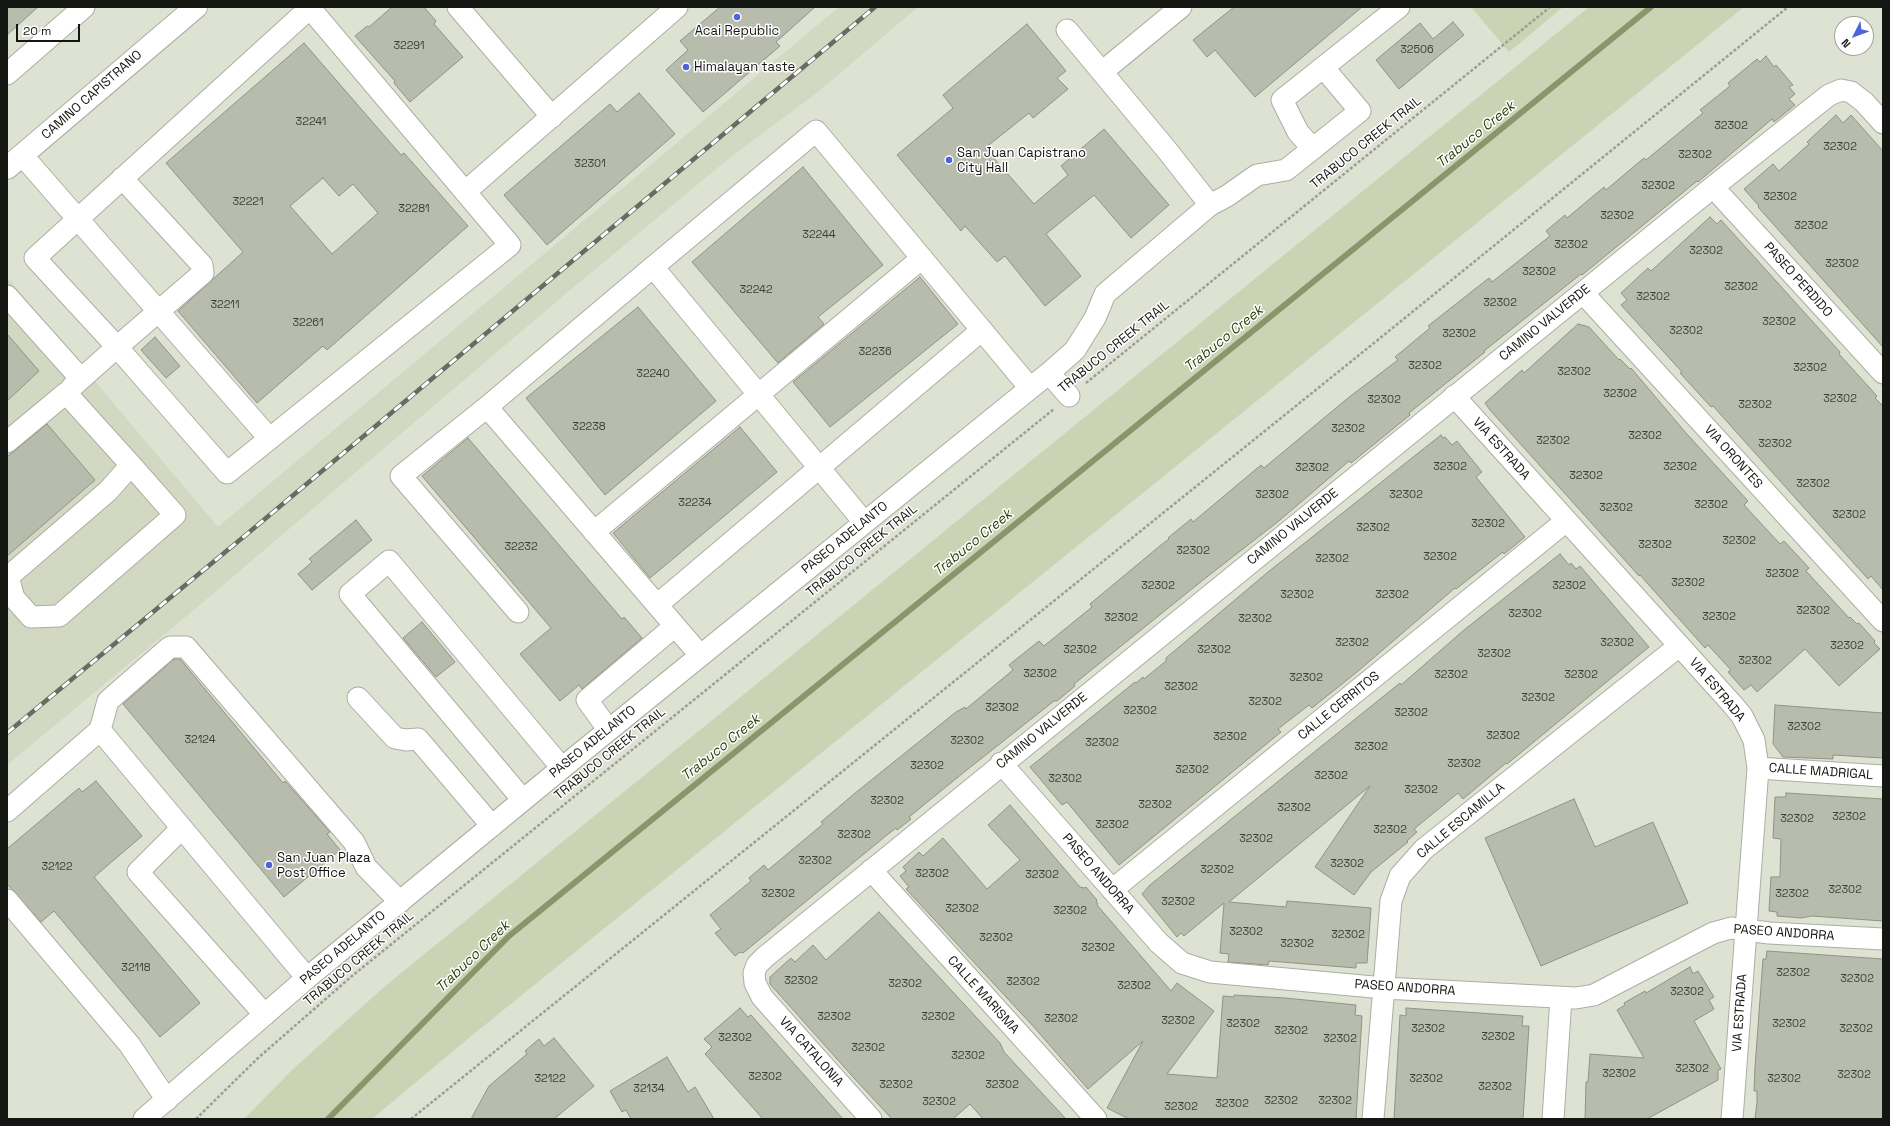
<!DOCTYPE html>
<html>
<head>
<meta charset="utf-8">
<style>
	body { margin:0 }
	#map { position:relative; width:1890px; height:1126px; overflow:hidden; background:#dee2d3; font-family:"Space Grotesk",sans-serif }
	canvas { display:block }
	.frame { position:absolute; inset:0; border:8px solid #141611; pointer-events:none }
	.north { position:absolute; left:1834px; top:16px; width:40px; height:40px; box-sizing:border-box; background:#fff; border:1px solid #a1a2a0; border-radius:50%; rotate:228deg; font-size:11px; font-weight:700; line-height:16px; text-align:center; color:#141611 }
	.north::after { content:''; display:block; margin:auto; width:14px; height:18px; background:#4d65d9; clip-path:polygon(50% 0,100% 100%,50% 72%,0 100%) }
	.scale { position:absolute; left:16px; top:24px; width:64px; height:18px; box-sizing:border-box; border:2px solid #141611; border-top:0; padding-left:5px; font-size:12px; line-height:14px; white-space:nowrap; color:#141611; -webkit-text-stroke:3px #fff; paint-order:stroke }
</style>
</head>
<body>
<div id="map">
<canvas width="1890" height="1126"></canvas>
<div class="frame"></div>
<div class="north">N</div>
<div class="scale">20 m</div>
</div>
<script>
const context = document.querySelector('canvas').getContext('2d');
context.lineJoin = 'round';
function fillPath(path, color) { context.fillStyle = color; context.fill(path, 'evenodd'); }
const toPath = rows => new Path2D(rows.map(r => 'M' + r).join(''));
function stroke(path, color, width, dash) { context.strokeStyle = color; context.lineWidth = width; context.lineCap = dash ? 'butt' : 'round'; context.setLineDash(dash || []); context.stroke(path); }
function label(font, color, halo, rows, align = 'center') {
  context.font = font + ' "Space Grotesk",sans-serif'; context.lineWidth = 3; context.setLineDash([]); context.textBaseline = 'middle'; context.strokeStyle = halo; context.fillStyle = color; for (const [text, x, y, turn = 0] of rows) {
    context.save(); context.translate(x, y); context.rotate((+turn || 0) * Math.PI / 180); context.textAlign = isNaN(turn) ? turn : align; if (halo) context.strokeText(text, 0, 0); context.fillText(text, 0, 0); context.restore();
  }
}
fillPath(toPath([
	[839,7,918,7,818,92,727,160,563,296,189,614,7,765,7,277,218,527]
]), '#d2d8c2');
fillPath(toPath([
	[1471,7,1563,7,1509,52],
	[1589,7,1744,7,470,1037,372,1119,244,1119,292,1070,384,987]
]), '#cad3b4');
stroke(toPath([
	[328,1119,509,936,1651,7]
]), '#89956a', 6);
const building = toPath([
	[7,7,38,7,7,35,7,7],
	[392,7,424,7,436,21,434,24,463,57,410,102,394,83,395,81,355,36,367,26,369,27,392,7],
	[720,7,815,7,776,42,780,46,703,112,666,70,688,50,680,41,720,7],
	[1234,7,1362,7,1255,97,1215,50,1207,57,1193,40,1234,7],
	[1453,22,1464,35,1399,89,1376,60,1420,23,1433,39,1453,22],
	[1027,24,1066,71,1057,78,1068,89,1033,118,1029,113,985,148,1034,204,1068,175,1061,166,1104,129,1169,205,1131,238,1094,195,1046,234,1081,276,1045,306,1005,256,997,262,965,226,961,231,897,155,953,108,943,95,1027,24],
	[304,43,401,155,404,153,468,226,327,350,323,346,257,403,178,311,243,252,166,163,304,43],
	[323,178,339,196,353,184,378,213,332,254,290,206,323,178],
	[1766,56,1774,67,1776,65,1793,85,1789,87,1795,94,1789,99,1795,105,1774,122,1772,119,1698,182,1697,181,1582,275,1581,274,1484,351,1485,352,1409,413,1410,415,1351,463,1349,461,1280,520,1203,580,1074,684,1075,686,1057,701,1054,701,963,773,909,817,911,819,897,830,896,828,887,835,743,953,740,952,735,956,715,933,721,929,710,915,751,881,749,878,764,865,768,870,823,824,821,822,854,794,956,712,965,707,966,709,1013,670,1009,665,1039,641,1044,646,1092,607,1090,604,1161,545,1169,539,1168,538,1191,519,1193,522,1261,465,1264,468,1348,398,1398,360,1395,357,1430,328,1428,326,1489,278,1492,282,1550,236,1546,231,1565,215,1567,218,1604,187,1606,190,1644,158,1646,160,1703,113,1700,110,1730,86,1728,83,1757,59,1760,62,1766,56],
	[639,93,675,134,547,245,504,195,610,104,617,112,639,93],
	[1836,115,1843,123,1851,115,1883,151,1883,347,1758,207,1759,206,1744,189,1773,164,1779,171,1809,144,1807,142,1836,115],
	[803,167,883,265,818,317,824,324,778,363,692,262,803,167],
	[1710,217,1717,224,1721,220,1840,352,1839,354,1877,396,1875,398,1883,406,1883,590,1871,576,1868,579,1841,549,1713,406,1711,407,1680,373,1682,372,1621,305,1627,300,1621,293,1648,268,1651,271,1710,217],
	[920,277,958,324,830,427,793,382,920,277],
	[638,307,716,401,605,495,526,398,638,307],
	[1578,324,1589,327,1619,360,1620,359,1630,369,1631,368,1686,433,1748,501,1744,505,1780,544,1784,541,1809,568,1806,571,1849,618,1850,617,1857,624,1859,623,1875,641,1874,643,1880,649,1839,686,1805,649,1757,692,1751,685,1744,690,1728,672,1731,670,1708,645,1705,648,1640,575,1639,576,1490,410,1485,403,1522,370,1524,373,1578,324],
	[7,334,39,371,7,401,7,334],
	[155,337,180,366,166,378,141,350,155,337],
	[47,424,95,480,7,556,7,457,47,424],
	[740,427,777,472,650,578,613,533,740,427],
	[1441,435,1443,438,1445,437,1452,445,1457,441,1482,472,1476,477,1525,537,1504,554,1503,552,1456,589,1455,588,1357,672,1312,708,1309,705,1278,729,1281,732,1119,865,1067,802,1062,805,1030,767,1135,682,1136,683,1143,677,1144,679,1166,661,1166,658,1268,572,1441,435],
	[468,438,622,619,624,617,642,638,582,689,579,685,560,701,520,654,551,628,422,476,468,438],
	[356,520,372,540,312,590,298,574,312,562,309,559,356,520],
	[1560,554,1569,565,1571,563,1576,569,1580,566,1649,647,1507,764,1506,763,1463,799,1458,793,1414,829,1417,832,1407,841,1408,842,1371,872,1354,895,1315,867,1370,786,1229,902,1286,907,1287,901,1371,908,1367,963,1356,963,1356,968,1269,961,1268,965,1228,962,1229,954,1220,953,1224,903,1184,936,1181,933,1177,937,1142,894,1150,885,1323,745,1400,683,1401,685,1464,630,1560,554],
	[422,622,455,662,436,677,403,638,422,622],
	[174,659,180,659,283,783,285,781,330,832,327,834,340,850,284,897,123,704,174,659],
	[1775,705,1883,713,1883,758,1833,755,1833,759,1783,757,1773,744,1775,705],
	[96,781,142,836,94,877,200,1003,160,1037,54,911,41,922,7,884,7,849,79,788,82,792,96,781],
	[1786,793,1883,799,1883,921,1812,916,1801,918,1777,916,1777,912,1769,911,1771,877,1780,877,1781,839,1773,838,1775,797,1786,797,1786,793],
	[1574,799,1595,847,1653,822,1688,903,1541,966,1485,838,1574,799],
	[1010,805,1080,887,1084,888,1086,887,1097,900,1096,901,1098,904,1097,905,1171,991,1177,983,1214,1011,1167,1074,1217,1078,1223,996,1234,997,1234,995,1285,998,1356,1005,1355,1015,1362,1016,1356,1119,1129,1119,1107,1108,1143,1041,1088,1089,1033,1026,906,889,909,887,900,876,906,871,903,867,919,852,923,856,943,838,987,889,1020,860,988,825,1010,805],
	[879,912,1000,1043,1004,1052,1066,1119,983,1119,970,1104,953,1119,892,1119,853,1077,770,984,770,977,791,958,795,962,813,945,826,960,879,912],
	[1767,951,1883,959,1883,1119,1755,1119,1757,1102,1757,1091,1754,1091,1755,1067,1763,959,1766,959,1767,951],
	[1690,967,1693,974,1698,971,1714,997,1709,1000,1714,1009,1694,1021,1721,1069,1718,1070,1718,1080,1647,1119,1585,1119,1586,1082,1588,1082,1590,1054,1644,1058,1617,1010,1625,1005,1624,1003,1645,991,1646,993,1690,967],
	[740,1008,748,1017,751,1015,843,1119,763,1119,705,1054,712,1047,704,1039,740,1008],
	[1406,1008,1523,1016,1522,1026,1529,1026,1523,1119,1394,1119,1400,1015,1406,1016,1406,1008],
	[554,1038,594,1086,554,1119,471,1119,489,1086,527,1054,525,1051,539,1039,544,1046,554,1038],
	[667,1057,688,1092,695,1087,714,1119,631,1119,626,1110,622,1112,610,1091,667,1057]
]);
fillPath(building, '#b7bcad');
stroke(building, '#8f9385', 1);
const minor = toPath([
	[458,7,552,117],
	[1067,30,1166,149,1210,205],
	[1102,72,1181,7],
	[7,74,84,7],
	[1313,149,1298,132,1282,100,1399,7],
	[22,155,269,438],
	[122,178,202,265,203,273,117,347,227,473,510,245,309,7],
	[1713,187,1883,373],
	[465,192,677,7],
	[653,267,487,407,700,655],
	[1583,293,1883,621],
	[7,296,81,379,72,387],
	[1049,373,1069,396],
	[81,379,117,347,35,258,311,7],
	[1454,396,1733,705,1742,716,1754,740,1758,768,1732,1119],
	[487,407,401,476,518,612],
	[7,442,66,393,131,465,175,515,59,616,31,617,14,598,8,577,108,491,131,465],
	[864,522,653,267,816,131,1030,388],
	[594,532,922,258],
	[657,605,982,330],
	[358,698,395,738,406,740,418,739,492,826],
	[608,729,587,700,675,626],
	[100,730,307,978],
	[1001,763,1159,943,1182,963,1210,972,1384,988,1576,998,1594,995,1713,933,1731,928,1769,933,1883,939],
	[1758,768,1883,776],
	[523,800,350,594,389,561,562,768],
	[7,811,100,730,108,701,170,647,186,647,354,842,366,867,400,902],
	[182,828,138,872,265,1015],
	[871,870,1096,1119],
	[1112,890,1566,521],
	[7,900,129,1044,167,1100],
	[144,1119,307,978,562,768,1049,373,1075,350,1095,318,1105,294,1210,205,1227,196,1257,175,1286,170,1360,111,1323,67],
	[871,1119,762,997,755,983,754,973,757,965,765,957,1713,187,1829,95,1841,90,1851,92,1864,102,1883,123],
	[1373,1119,1391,901,1400,876,1424,849,1679,646],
	[1553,1119,1561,998]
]);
const major = toPath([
	[7,168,196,7]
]);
stroke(minor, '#abafa1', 23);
stroke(major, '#abafa1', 24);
stroke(toPath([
	[1086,383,1550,7],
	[196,1119,258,1058,352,976,1054,409],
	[411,1119,1379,339,1788,7]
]), '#9b9e93', 2.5, [3, 2]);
stroke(minor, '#fff', 21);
stroke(major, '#fff', 22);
const rail = toPath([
	[7,733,247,534,875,7]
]);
stroke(rail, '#686b62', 4.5);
stroke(rail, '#fff', 3, [9]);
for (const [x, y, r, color] of [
	[737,17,4,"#4d65d9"],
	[686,67,4,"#4d65d9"],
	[949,160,4,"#4d65d9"],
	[269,865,4,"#4d65d9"]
]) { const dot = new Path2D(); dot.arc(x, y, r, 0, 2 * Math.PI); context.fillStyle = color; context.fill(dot); stroke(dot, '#fff', 1.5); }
label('11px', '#3d4038', null, [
	["32291",409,46],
	["32506",1417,50],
	["32241",311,122],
	["32302",1731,126],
	["32302",1840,147],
	["32302",1695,155],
	["32301",590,164],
	["32302",1658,186],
	["32302",1780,197],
	["32221",248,202],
	["32281",414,209],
	["32302",1617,216],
	["32302",1811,226],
	["32244",819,235],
	["32302",1571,245],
	["32302",1706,251],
	["32302",1842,264],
	["32302",1539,272],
	["32302",1741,287],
	["32242",756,290],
	["32302",1653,297],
	["32302",1500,303],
	["32211",225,305],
	["32302",1779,322],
	["32261",308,323],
	["32302",1686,331],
	["32302",1459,334],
	["32236",875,352],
	["32302",1425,366],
	["32302",1810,368],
	["32302",1574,372],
	["32240",653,374],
	["32302",1620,394],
	["32302",1840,399],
	["32302",1384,400],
	["32302",1755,405],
	["32238",589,427],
	["32302",1348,429],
	["32302",1645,436],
	["32302",1553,441],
	["32302",1775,444],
	["32302",1450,467],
	["32302",1680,467],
	["32302",1312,468],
	["32302",1586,476],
	["32302",1813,484],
	["32302",1272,495],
	["32302",1406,495],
	["32234",695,503],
	["32302",1711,505],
	["32302",1616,508],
	["32302",1849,515],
	["32302",1488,524],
	["32302",1373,528],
	["32302",1739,541],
	["32302",1655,545],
	["32232",521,547],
	["32302",1193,551],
	["32302",1440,557],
	["32302",1332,559],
	["32302",1782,574],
	["32302",1688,583],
	["32302",1158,586],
	["32302",1569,586],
	["32302",1297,595],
	["32302",1392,595],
	["32302",1813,611],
	["32302",1525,614],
	["32302",1719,617],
	["32302",1121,618],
	["32302",1255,619],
	["32302",1352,643],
	["32302",1617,643],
	["32302",1847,646],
	["32302",1080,650],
	["32302",1214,650],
	["32302",1494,654],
	["32302",1755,661],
	["32302",1040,674],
	["32302",1451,675],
	["32302",1581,675],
	["32302",1306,678],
	["32302",1181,687],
	["32302",1538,698],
	["32302",1265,702],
	["32302",1002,708],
	["32302",1140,711],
	["32302",1411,713],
	["32302",1804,727],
	["32302",1503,736],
	["32302",1230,737],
	["32124",200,740],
	["32302",967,741],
	["32302",1102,743],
	["32302",1371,747],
	["32302",1464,764],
	["32302",927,766],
	["32302",1192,770],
	["32302",1331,776],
	["32302",1065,779],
	["32302",1421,790],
	["32302",887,801],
	["32302",1155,805],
	["32302",1294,808],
	["32302",1849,817],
	["32302",1797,819],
	["32302",1112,825],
	["32302",1390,830],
	["32302",854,835],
	["32302",1256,839],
	["32302",815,861],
	["32302",1347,864],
	["32122",57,867],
	["32302",1217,870],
	["32302",932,874],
	["32302",1042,875],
	["32302",1845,890],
	["32302",778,894],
	["32302",1792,894],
	["32302",1178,902],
	["32302",962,909],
	["32302",1070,911],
	["32302",1246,932],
	["32302",1348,935],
	["32302",996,938],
	["32302",1297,944],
	["32302",1098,948],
	["32118",136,968],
	["32302",1793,973],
	["32302",1857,979],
	["32302",801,981],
	["32302",1023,982],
	["32302",905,984],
	["32302",1134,986],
	["32302",1687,992],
	["32302",834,1017],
	["32302",938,1017],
	["32302",1061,1019],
	["32302",1178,1021],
	["32302",1243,1024],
	["32302",1789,1024],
	["32302",1428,1029],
	["32302",1856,1029],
	["32302",1291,1031],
	["32302",1498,1037],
	["32302",735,1038],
	["32302",1340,1039],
	["32302",868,1048],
	["32302",968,1056],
	["32302",1692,1069],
	["32302",1619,1074],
	["32302",1854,1075],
	["32302",765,1077],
	["32122",550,1079],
	["32302",1426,1079],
	["32302",1784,1079],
	["32302",896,1085],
	["32302",1002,1085],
	["32302",1495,1087],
	["32134",649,1089],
	["32302",1281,1101],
	["32302",1335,1101],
	["32302",939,1102],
	["32302",1232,1104],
	["32302",1181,1107]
]);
label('13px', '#141611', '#fff', [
	["Acai Republic",737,31,"center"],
	["Himalayan taste",694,67],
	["San Juan Capistrano",957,153],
	["City Hall",957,168],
	["San Juan Plaza",277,858],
	["Post Office",277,873]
], 'left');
label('13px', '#141611', '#fff', [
	["CAMINO CAPISTRANO",92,95,-41],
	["TRABUCO CREEK TRAIL",1366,143,-39],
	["PASEO PERDIDO",1798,280,48],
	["CAMINO VALVERDE",1545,323,-39],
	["TRABUCO CREEK TRAIL",1114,347,-39],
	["VIA ESTRADA",1501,449,48],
	["VIA ORONTES",1733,457,48],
	["CAMINO VALVERDE",1293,527,-39],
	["PASEO ADELANTO",845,538,-39],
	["TRABUCO CREEK TRAIL",862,551,-39],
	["VIA ESTRADA",1717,690,50],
	["CALLE CERRITOS",1339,706,-39],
	["CAMINO VALVERDE",1042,731,-39],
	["PASEO ADELANTO",593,742,-39],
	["TRABUCO CREEK TRAIL",610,754,-39],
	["CALLE MADRIGAL",1821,772,4],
	["CALLE ESCAMILLA",1461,821,-40],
	["PASEO ANDORRA",1098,874,49],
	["PASEO ANDORRA",1784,933,4],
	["PASEO ADELANTO",343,948,-40],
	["TRABUCO CREEK TRAIL",359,959,-40],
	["PASEO ANDORRA",1405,988,4],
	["CALLE MARISMA",983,995,48],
	["VIA ESTRADA",1740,1013,-86],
	["VIA CATALONIA",811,1052,48]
]);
label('italic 14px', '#323d08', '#fff', [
	["Trabuco Creek",1476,135,-39],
	["Trabuco Creek",1224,339,-39],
	["Trabuco Creek",973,543,-39],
	["Trabuco Creek",721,748,-39],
	["Trabuco Creek",473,957,-44]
]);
</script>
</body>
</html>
